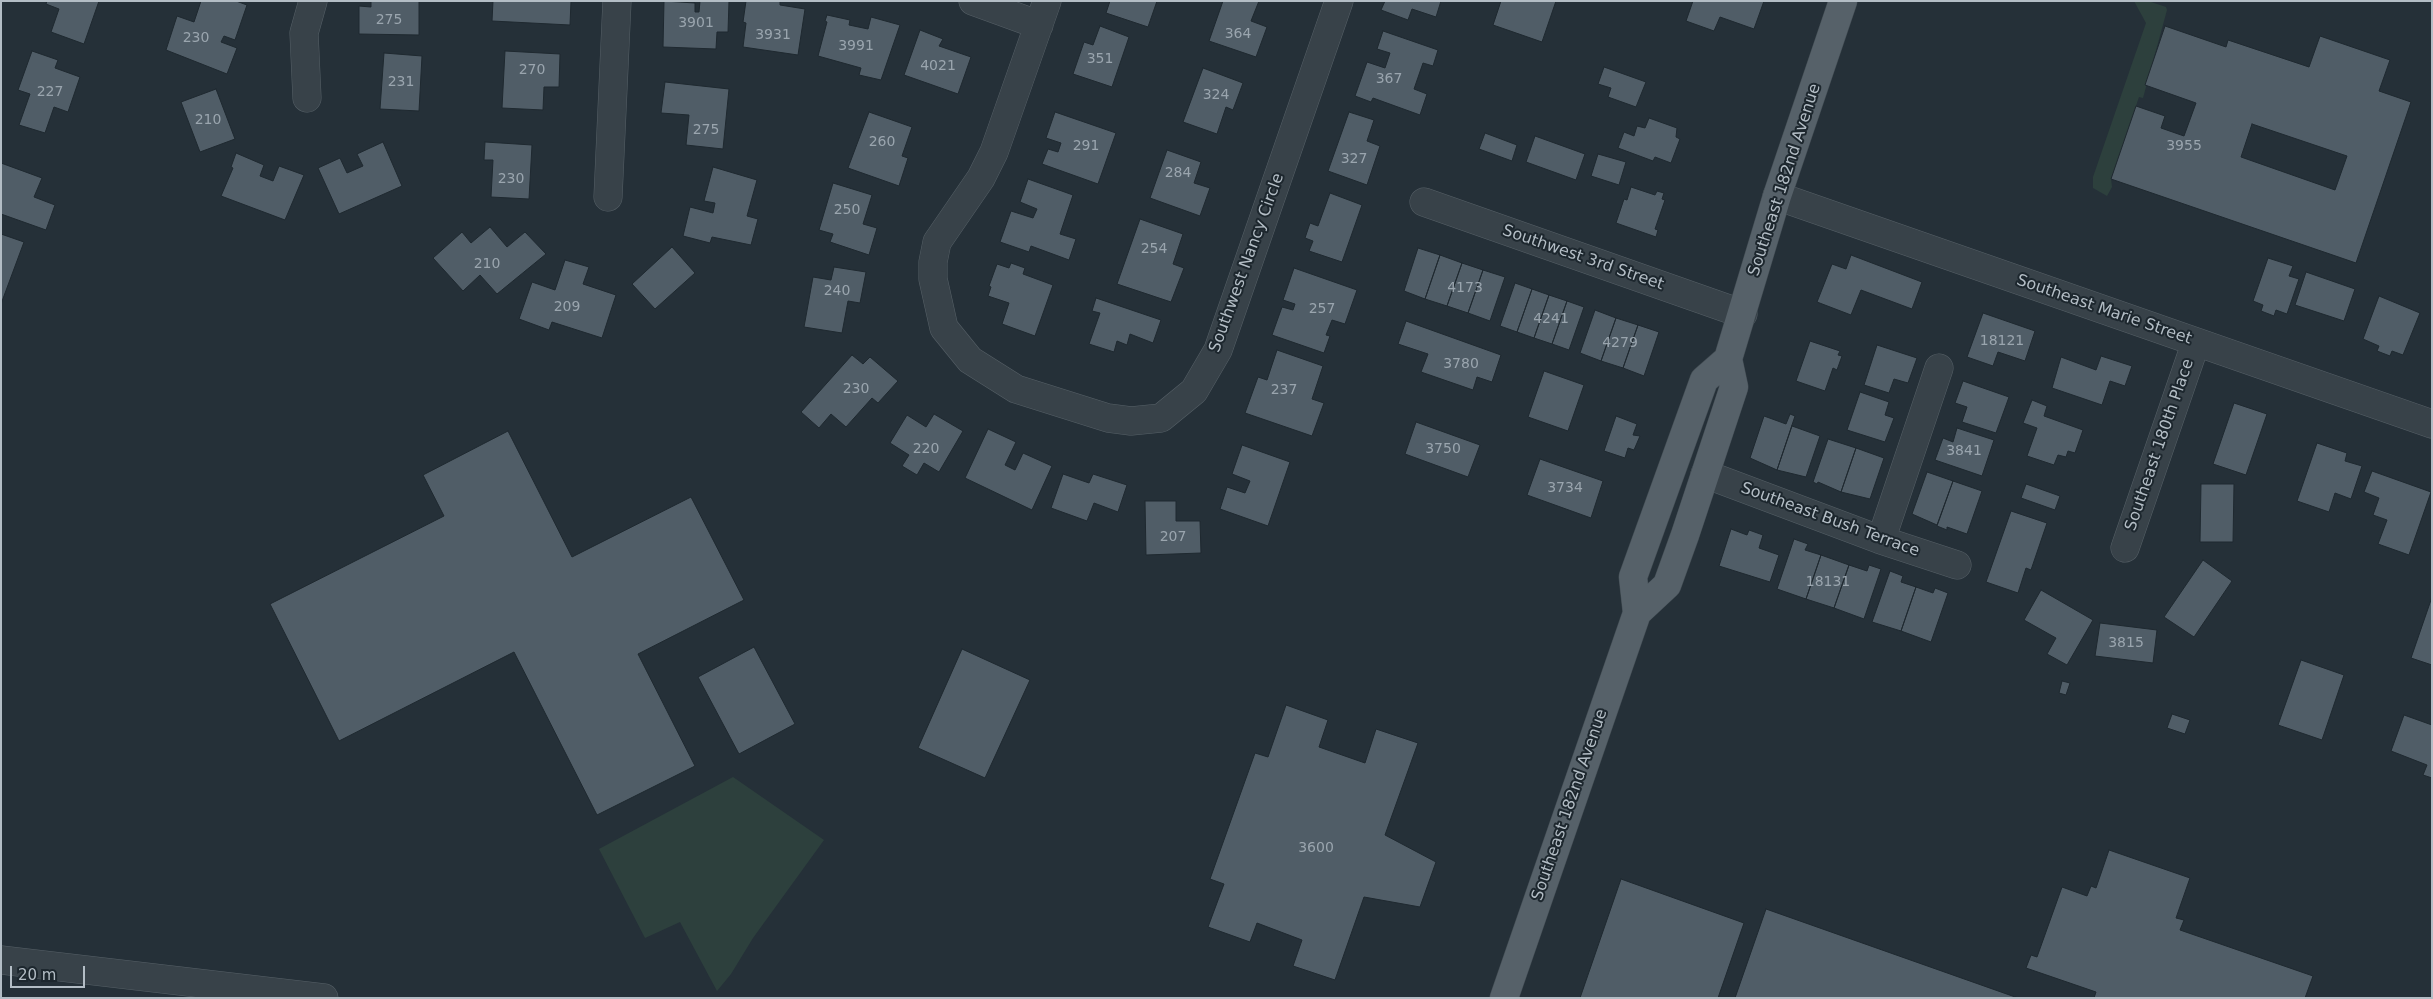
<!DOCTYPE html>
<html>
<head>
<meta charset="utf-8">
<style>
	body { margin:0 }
	#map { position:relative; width:2433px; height:999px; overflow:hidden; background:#253038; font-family:"DejaVu Sans",sans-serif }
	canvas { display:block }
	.frame { position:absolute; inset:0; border:2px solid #b3bdc5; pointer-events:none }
	.scale { position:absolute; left:10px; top:966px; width:75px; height:22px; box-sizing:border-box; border:2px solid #b3bdc5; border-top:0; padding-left:6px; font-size:15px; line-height:18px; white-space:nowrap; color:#b3bdc5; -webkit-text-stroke:4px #1d272e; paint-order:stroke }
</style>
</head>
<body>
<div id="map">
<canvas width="2433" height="999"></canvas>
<div class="frame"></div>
<div class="scale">20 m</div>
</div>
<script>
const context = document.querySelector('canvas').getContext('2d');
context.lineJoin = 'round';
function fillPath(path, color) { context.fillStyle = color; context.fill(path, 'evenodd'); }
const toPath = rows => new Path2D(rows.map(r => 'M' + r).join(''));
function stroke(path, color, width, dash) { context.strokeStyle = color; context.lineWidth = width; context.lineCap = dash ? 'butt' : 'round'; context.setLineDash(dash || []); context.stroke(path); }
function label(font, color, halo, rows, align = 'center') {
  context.font = font + ' "DejaVu Sans",sans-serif'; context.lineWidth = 4; context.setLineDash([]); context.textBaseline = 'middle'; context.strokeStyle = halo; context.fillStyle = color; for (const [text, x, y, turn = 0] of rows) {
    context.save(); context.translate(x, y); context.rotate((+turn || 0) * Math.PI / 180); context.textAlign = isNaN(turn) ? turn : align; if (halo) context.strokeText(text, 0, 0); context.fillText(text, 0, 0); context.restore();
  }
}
fillPath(toPath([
	[2134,1,2148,1,2166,7,2167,10,2143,98,2139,97,2111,179,2112,187,2107,196,2093,188,2093,177,2146,23],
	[733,777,824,840,753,938,731,974,717,991,680,922,645,938,599,849]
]), '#2d403d');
const building = toPath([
	[47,1,99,1,84,44,51,32,59,9,46,4,47,1],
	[201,1,236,1,247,5,235,40,224,36,221,42,237,48,227,74,166,50,177,16,194,22,201,1],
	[371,1,419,1,419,35,359,34,359,6,371,7,371,1],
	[493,1,571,1,570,25,492,21,493,1],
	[664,1,695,3,695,12,699,12,700,1,729,1,728,32,717,32,716,49,663,47,664,1],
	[746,1,780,1,780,5,805,9,798,55,743,47,746,23,743,22,746,1],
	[1110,1,1157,1,1148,27,1106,13,1110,1],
	[1223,1,1259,1,1251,21,1267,27,1256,57,1209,41,1223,1],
	[1385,1,1441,1,1436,17,1412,9,1408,20,1381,10,1385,1],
	[1501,1,1556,1,1542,42,1493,25,1501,1],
	[1693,1,1764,1,1754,29,1720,17,1714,31,1686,21,1693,1],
	[827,15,850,20,849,25,868,29,871,17,900,25,881,80,859,75,861,68,818,56,827,22,825,21,827,15],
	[1100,26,1129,37,1112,87,1073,74,1084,42,1093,45,1100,26],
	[2165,26,2226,47,2228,40,2309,67,2320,36,2390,60,2379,91,2411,102,2356,263,2111,179,2136,106,2165,116,2161,128,2184,136,2196,103,2145,85,2165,26],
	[2252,124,2347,156,2335,190,2241,157,2252,124],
	[920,30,943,39,939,46,971,57,958,94,904,75,920,30],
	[1383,31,1438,50,1433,66,1423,63,1414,89,1427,94,1420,115,1373,98,1371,102,1355,96,1367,62,1385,68,1390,53,1377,49,1383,31],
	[32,51,58,60,55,68,80,77,68,112,54,107,45,133,19,125,30,94,18,90,32,51],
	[505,51,560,54,559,87,544,87,543,110,502,108,505,51],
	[384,53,422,56,419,111,380,109,384,53],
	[1604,67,1646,82,1636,107,1608,97,1611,88,1598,84,1604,67],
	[1203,68,1243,83,1233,110,1226,107,1217,134,1183,122,1203,68],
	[665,82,729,89,723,149,686,145,689,115,661,113,665,82],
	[216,89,235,139,200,152,181,102,216,89],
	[869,112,912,127,902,156,908,158,899,186,848,168,869,112],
	[1055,112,1116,133,1098,184,1042,164,1048,149,1058,152,1061,143,1046,138,1055,112],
	[1349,112,1374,120,1367,141,1380,146,1367,185,1328,171,1349,112],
	[1649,118,1677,128,1676,137,1680,139,1671,163,1655,157,1653,161,1618,148,1624,132,1634,136,1637,126,1645,128,1649,118],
	[1485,133,1517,145,1512,161,1479,149,1485,133],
	[1535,136,1585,154,1576,180,1526,162,1535,136],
	[383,142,402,186,339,214,318,168,340,158,347,173,363,166,357,154,383,142],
	[485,142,532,145,529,199,491,197,493,160,484,160,485,142],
	[1167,150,1201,162,1194,183,1210,188,1200,216,1150,198,1167,150],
	[236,153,264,165,260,176,273,181,279,166,304,175,285,220,221,196,233,168,231,167,236,153],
	[1598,154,1626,162,1619,185,1591,176,1598,154],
	[1,163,42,178,34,197,55,205,46,230,1,214,1,163],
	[713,167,757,180,747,216,758,219,751,245,712,237,710,243,683,236,690,207,713,213,715,203,704,201,713,167],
	[1028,179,1073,195,1060,234,1076,239,1069,260,1031,246,1029,252,1000,242,1011,211,1033,218,1037,209,1020,202,1028,179],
	[833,183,872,195,863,224,877,228,869,255,830,242,833,234,819,230,833,183],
	[1631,187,1655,195,1657,191,1664,193,1662,199,1665,200,1655,229,1658,230,1656,237,1616,223,1624,199,1627,200,1631,187],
	[1330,193,1362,205,1342,262,1309,251,1313,241,1305,238,1310,223,1318,226,1330,193],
	[1140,219,1183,234,1173,264,1184,268,1171,302,1117,284,1140,219],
	[490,227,507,247,525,232,546,254,497,294,480,275,463,291,433,258,462,232,471,243,490,227],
	[1,234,24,242,1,304,1,234],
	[672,247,695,273,655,309,632,284,672,247],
	[1418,248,1440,255,1425,299,1404,291,1418,248],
	[1440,255,1462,263,1447,306,1425,299,1440,255],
	[1851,255,1922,282,1912,309,1861,290,1851,315,1817,302,1832,264,1846,269,1851,255],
	[2268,258,2293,266,2289,276,2299,279,2287,314,2276,310,2274,316,2261,311,2263,305,2253,301,2268,258],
	[565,260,589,267,583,284,616,295,602,338,552,322,549,330,519,319,532,282,555,290,565,260],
	[1011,263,1025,268,1023,274,1053,285,1035,336,1002,324,1009,303,988,296,991,287,989,286,997,264,1009,268,1011,263],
	[1462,263,1483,270,1468,313,1447,306,1462,263],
	[834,267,866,272,860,303,848,301,842,333,804,327,813,277,831,280,834,267],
	[1294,268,1357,290,1345,324,1332,320,1326,335,1330,336,1324,353,1272,335,1282,307,1293,310,1295,304,1283,300,1294,268],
	[1483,270,1505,277,1490,321,1468,313,1483,270],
	[2306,272,2355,289,2344,321,2295,305,2306,272],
	[1515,283,1532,289,1517,332,1500,326,1515,283],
	[1532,289,1549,295,1534,338,1517,332,1532,289],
	[1549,295,1567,301,1552,344,1534,338,1549,295],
	[2379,296,2420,313,2403,355,2392,351,2390,356,2377,351,2379,346,2363,339,2379,296],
	[1096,298,1161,320,1153,343,1130,334,1127,345,1117,341,1114,352,1089,344,1100,313,1092,311,1096,298],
	[1567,301,1584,307,1569,350,1552,344,1567,301],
	[1595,310,1616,318,1601,361,1580,353,1595,310],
	[1983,313,2035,331,2025,361,1998,352,1993,366,1967,357,1983,313],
	[1616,318,1638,325,1623,368,1601,361,1616,318],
	[1406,321,1501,355,1492,382,1477,377,1473,390,1421,372,1428,354,1398,344,1406,321],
	[1638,325,1659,332,1644,376,1623,368,1638,325],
	[1810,341,1840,351,1838,355,1842,356,1837,370,1833,368,1825,391,1796,381,1810,341],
	[1877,345,1917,358,1908,383,1894,379,1889,393,1864,385,1877,345],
	[1277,350,1323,366,1312,399,1324,403,1312,436,1245,413,1258,377,1267,380,1277,350],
	[852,355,863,364,870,357,898,381,878,403,872,398,846,427,831,414,819,428,801,412,852,355],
	[2101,356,2132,366,2125,386,2110,381,2102,405,2052,388,2061,357,2096,370,2101,356],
	[1544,371,1584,385,1568,431,1528,417,1544,371],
	[1963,381,2009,397,1996,433,1962,422,1967,407,1955,403,1963,381],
	[1860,392,1889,402,1885,415,1894,418,1885,442,1847,430,1860,392],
	[2032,400,2047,406,2044,416,2083,430,2075,453,2068,451,2066,457,2058,455,2054,465,2027,456,2037,428,2023,423,2032,400],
	[2234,403,2267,414,2246,475,2213,464,2234,403],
	[934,414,963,431,939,472,924,463,917,475,902,466,909,455,890,443,907,415,926,427,934,414],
	[1790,414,1795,416,1777,470,1750,458,1764,416,1786,424,1790,414],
	[1616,416,1637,424,1633,435,1640,436,1634,450,1628,448,1625,458,1604,451,1616,416],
	[1416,422,1480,445,1468,477,1405,454,1416,422],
	[1792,426,1820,436,1806,477,1777,470,1792,426],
	[1957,428,1994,440,1982,476,1935,460,1943,438,1953,442,1957,428],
	[988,429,1016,442,1005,465,1015,470,1023,453,1052,466,1032,510,965,478,988,429],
	[508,431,572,557,691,497,744,600,638,654,695,766,597,815,514,652,339,741,270,604,444,516,423,475,508,431],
	[1828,439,1856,448,1841,492,1818,482,1817,484,1813,482,1828,439],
	[2317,443,2347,453,2345,461,2362,466,2351,499,2335,493,2329,512,2297,501,2317,443],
	[1242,445,1290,462,1268,526,1220,509,1227,487,1245,493,1250,481,1232,474,1242,445],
	[1856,448,1884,458,1870,499,1841,492,1856,448],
	[1540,459,1603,481,1591,518,1527,495,1540,459],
	[2372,471,2431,492,2409,555,2378,544,2387,520,2373,515,2379,498,2364,492,2372,471],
	[1927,472,1953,481,1937,525,1912,514,1927,472],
	[1063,474,1089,483,1093,474,1127,485,1118,512,1094,503,1087,521,1051,508,1063,474],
	[1953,481,1982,491,1967,534,1947,527,1947,530,1937,526,1953,481],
	[2026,484,2060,496,2055,510,2021,498,2026,484],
	[2201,484,2234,484,2233,542,2200,542,2201,484],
	[1145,501,1176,501,1176,521,1200,521,1201,553,1146,555,1145,501],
	[2011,511,2047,523,2031,570,2026,568,2018,593,1986,582,2011,511],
	[1731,529,1747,535,1749,530,1763,535,1759,548,1779,555,1770,582,1719,566,1731,529],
	[1794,539,1808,544,1805,550,1821,555,1806,599,1777,589,1794,539],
	[1821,555,1849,565,1834,608,1806,599,1821,555],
	[2203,560,2232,581,2194,637,2164,617,2203,560],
	[1849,565,1867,571,1869,565,1881,569,1864,619,1834,608,1849,565],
	[1890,571,1903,576,1901,582,1916,587,1901,631,1872,622,1890,571],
	[1916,587,1933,593,1935,588,1948,593,1931,642,1901,631,1916,587],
	[2041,590,2093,620,2067,665,2047,654,2056,638,2024,620,2041,590],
	[2432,597,2432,665,2411,658,2432,597],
	[2100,623,2157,630,2153,663,2095,656,2100,623],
	[754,647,795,724,739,754,698,677,754,647],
	[962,649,1030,680,985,778,918,748,962,649],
	[2301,660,2344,675,2322,740,2278,725,2301,660],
	[2062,681,2070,683,2066,695,2059,693,2062,681],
	[1286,705,1328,720,1319,747,1365,763,1376,729,1418,743,1385,835,1436,862,1420,907,1364,897,1335,980,1293,966,1302,940,1257,923,1250,942,1208,927,1224,884,1210,879,1255,753,1268,757,1286,705],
	[2172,714,2190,720,2185,734,2167,728,2172,714],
	[2404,715,2432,725,2432,778,2423,775,2427,765,2391,751,2404,715],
	[2109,850,2190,878,2176,918,2184,920,2180,930,2313,976,2305,998,2094,998,2096,992,2026,968,2031,955,2037,957,2062,887,2087,896,2091,886,2096,888,2109,850],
	[1621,879,1744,923,1718,998,1580,998,1621,879],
	[1766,909,2018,998,1735,998,1766,909]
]);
fillPath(building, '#505d67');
stroke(building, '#1f2930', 1);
const minor = toPath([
	[973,1,1039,25],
	[1047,1,994,152,981,178,937,242,933,262,933,279,944,328,970,360,1016,389,1108,418,1131,421,1161,418,1194,391,1218,350,1339,1],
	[307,98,304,33,313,1],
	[1777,196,2432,424],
	[608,197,617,1],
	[1424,202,1743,314],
	[1705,474,1881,540,1957,565],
	[1881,540,1939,368],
	[2125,548,2196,342],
	[1,960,324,998]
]);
const major = toPath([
	[1637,613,1633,577,1704,380,1728,359,1777,196,1843,1],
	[1504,998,1637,613,1667,585,1685,535,1734,387,1728,359]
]);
stroke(minor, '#566067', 29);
stroke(major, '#414b52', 29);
stroke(minor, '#384249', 28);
stroke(major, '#566169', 28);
label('14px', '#9aa5ae', null, [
	["275",389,20],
	["3901",696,23],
	["364",1238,34],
	["3931",773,35],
	["230",196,38],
	["3991",856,46],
	["351",1100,59],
	["4021",938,66],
	["270",532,70],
	["367",1389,79],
	["231",401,82],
	["227",50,92],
	["324",1216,95],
	["210",208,120],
	["275",706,130],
	["260",882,142],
	["291",1086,146],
	["3955",2184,146],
	["327",1354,159],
	["284",1178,173],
	["230",511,179],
	["250",847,210],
	["254",1154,249],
	["210",487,264],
	["4173",1465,288],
	["240",837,291],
	["209",567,307],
	["257",1322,309],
	["4241",1551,319],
	["18121",2002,341],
	["4279",1620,343],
	["3780",1461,364],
	["230",856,389],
	["237",1284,390],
	["220",926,449],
	["3750",1443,449],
	["3841",1964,451],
	["3734",1565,488],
	["207",1173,537],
	["18131",1828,582],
	["3815",2126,643],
	["3600",1316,848]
]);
label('16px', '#b3bdc5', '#1d272e', [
	["Southeast 182nd Avenue",1785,180,-72],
	["Southwest 3rd Street",1583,258,19],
	["Southwest Nancy Circle",1247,263,-70],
	["Southeast Marie Street",2104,310,19],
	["Southeast 180th Place",2160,445,-71],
	["Southeast Bush Terrace",1830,520,20],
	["Southeast 182nd Avenue",1570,805,-71]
]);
</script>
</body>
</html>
